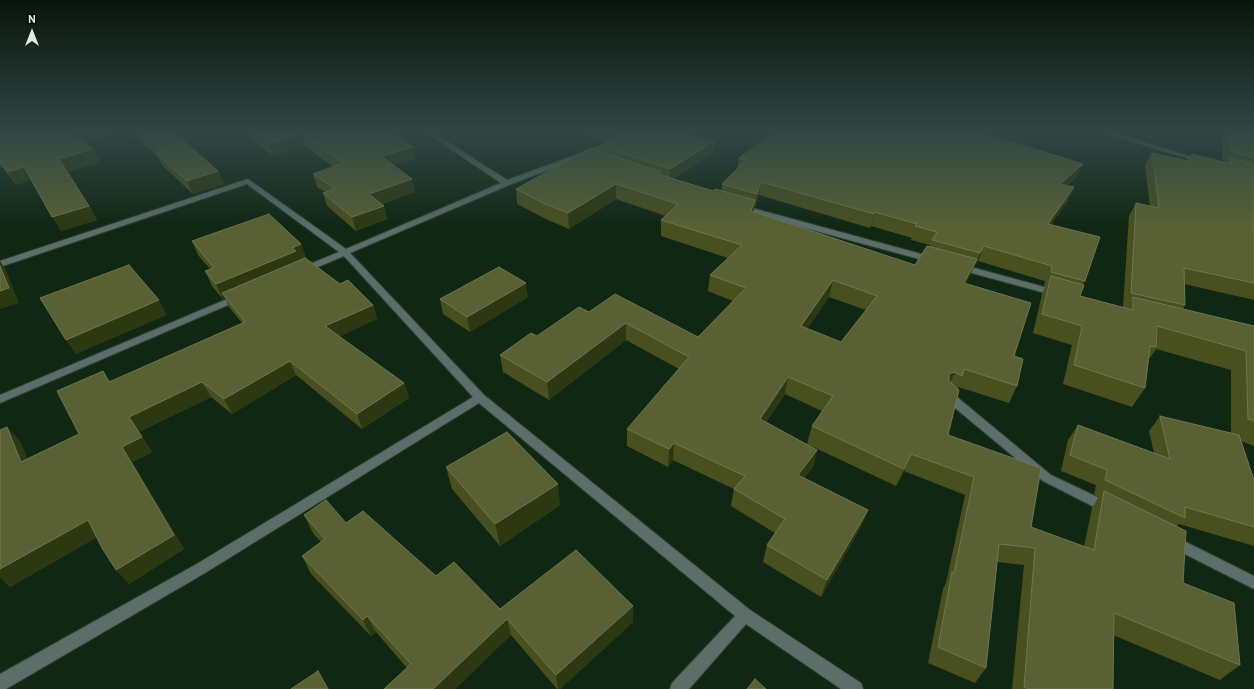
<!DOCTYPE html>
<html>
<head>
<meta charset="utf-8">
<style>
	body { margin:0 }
	#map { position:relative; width:1254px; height:689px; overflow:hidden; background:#102714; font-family:Overpass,sans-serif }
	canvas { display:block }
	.north { position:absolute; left:12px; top:12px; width:40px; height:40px; -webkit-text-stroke:3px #050d06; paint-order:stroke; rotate:0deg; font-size:11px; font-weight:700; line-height:16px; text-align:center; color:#dfeee1 }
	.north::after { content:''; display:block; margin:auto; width:14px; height:18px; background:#dfeee1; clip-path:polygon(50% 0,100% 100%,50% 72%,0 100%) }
</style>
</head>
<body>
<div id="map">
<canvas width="1254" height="689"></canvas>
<div class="north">N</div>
</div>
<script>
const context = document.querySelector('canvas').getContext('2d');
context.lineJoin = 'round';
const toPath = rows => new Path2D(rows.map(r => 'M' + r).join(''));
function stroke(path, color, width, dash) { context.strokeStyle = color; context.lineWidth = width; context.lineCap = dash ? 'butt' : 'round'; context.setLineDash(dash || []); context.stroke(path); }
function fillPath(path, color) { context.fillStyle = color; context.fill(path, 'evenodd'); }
const minor = toPath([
	[427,133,434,133,507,180,609,143,613,143,613,145,509,185,350,253,484,395,750,610,861,683,863,689,841,689,746,624,689,689,670,689,672,683,735,616,479,403,205,573,6,689,0,689,0,674,195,565,473,397,344,256,306,272,300,272,299,270,300,268,339,252,247,184,0,267,0,261,248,179,346,249,501,183,427,133],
	[1103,133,1113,133,1205,161,1200,162,1103,133],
	[739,206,745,206,936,258,937,260,936,262,930,262,739,210,739,206],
	[960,264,1059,291,1061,293,1056,296,957,269,956,267,957,265,960,264],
	[239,294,244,297,242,299,0,403,0,395,239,294],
	[947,391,951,392,1051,475,1112,504,1114,508,1112,512,1108,513,1104,512,1043,481,943,398,942,395,943,392,947,391],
	[1174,536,1254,576,1254,589,1169,546,1167,542,1169,538,1174,536]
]);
stroke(minor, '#2d4331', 2);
fillPath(minor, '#5d6d69');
fillPath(toPath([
	[0,133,116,133,85,142,100,162,67,172,89,206,97,220,61,231,31,180,16,185,3,168,0,168],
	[131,133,176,133,178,136,224,184,193,194,163,166,158,157],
	[243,133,395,133,416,159,393,166,412,179,415,192,382,204,384,206,387,219,356,231,327,206,323,193,325,192,317,187,313,174,334,167,304,146,273,156],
	[583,133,686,133,715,141,714,153,673,179,713,191,721,191,722,184,737,169,739,158,1083,164,1077,177,1067,186,1068,201,1051,224,1085,281,1083,284,1080,296,1123,307,1129,216,1136,203,1150,206,1145,165,1152,153,1188,161,1223,162,1222,133,1254,133,1254,300,1184,284,1185,305,1183,309,1254,326,1254,446,1241,441,1254,480,1254,546,1179,524,1177,527,1183,583,1240,665,1220,680,1113,635,1113,689,1012,689,1024,565,997,562,986,668,975,683,928,663,943,589,946,583,965,495,904,471,896,486,807,444,812,426,822,411,785,394,766,422,817,450,813,467,804,478,868,510,861,527,821,597,763,562,767,545,775,533,731,506,734,489,673,460,668,467,627,446,627,429,679,369,626,340,549,400,503,372,500,355,537,336,589,312,698,337,733,301,708,291,710,275,728,258,661,236,661,220,666,216,616,199,569,229,546,219,517,204,516,189,599,151,599,146,606,142],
	[759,195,870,228,871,226,912,238,911,240,930,245,915,265,753,212,754,207,755,207],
	[978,261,1045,281,1044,286,1045,287,1042,294,1033,333,1072,345,1063,384,1132,407,1145,388,1149,359,1156,349,1231,370,1231,433,1160,416,1149,431,1154,453,1078,425,1068,440,1061,471,1096,485,1094,495,1099,497,1092,508,1084,547,1031,527,948,435,958,387,1009,403,1017,386,1014,356,966,283,974,267],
	[829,297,866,310,841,342,807,329],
	[192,241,301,244,306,258,340,284,373,305,377,319,339,336,404,383,409,398,362,429,296,375,232,414,211,397,139,432,152,452,132,462,184,549,129,584,97,537,10,587,0,577,0,430,20,441,27,459,79,434,103,371,110,382,242,323,229,307,225,298,223,299,212,286,205,271,210,269,198,255],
	[528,297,470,332,443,314,440,299],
	[446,467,560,505,500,546,452,489],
	[304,515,346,523,436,576,500,609,633,622,560,689,557,689,511,635,455,689,384,689,407,668,376,632,371,636,311,574,302,556,321,542,313,533]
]), '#495020');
fillPath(toPath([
	[73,133,116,133,79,144],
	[606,133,628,133,618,135,615,134,615,139,606,142],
	[300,134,304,146,273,156,269,144],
	[715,141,714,153,669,181,670,169],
	[413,147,416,159,384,169,381,156],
	[93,149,100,162,66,172,59,159],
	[0,164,3,168,0,168],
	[1083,164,1077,177,1054,197,1060,184],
	[24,167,32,180,16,185,8,172],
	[218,171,224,184,193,194,187,181],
	[412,179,415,192,372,207,369,194],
	[761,182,759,195,755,207,757,194],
	[616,184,616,199,569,229,568,213],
	[1074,187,1068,201,1042,238,1048,224],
	[755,200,753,215,751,211],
	[89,206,97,220,61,231,52,217],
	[384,206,387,219,356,231,352,217],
	[875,212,871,226,870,228,874,214],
	[301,244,306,258,222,293,225,298,223,299,216,284,292,248],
	[984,246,978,261,974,267,980,253],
	[977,259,970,275,958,299,964,283],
	[0,261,6,270,19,303,0,309],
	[833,280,829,297,797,343,801,326],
	[526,283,528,297,470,332,467,317],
	[159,300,167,315,76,354,66,340],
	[373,305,377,319,330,341,325,326],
	[626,323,626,340,549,400,547,382],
	[290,361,296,375,232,414,224,399],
	[955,372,947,390,949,374],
	[788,377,785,394,757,437,760,419],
	[202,382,211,397,139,432,152,452,132,462,184,549,129,584,116,570,122,447,129,417],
	[404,383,409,398,362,429,357,414],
	[7,427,20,441,35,476,21,462],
	[674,443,673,460,668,467,669,449],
	[817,450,813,467,794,492,798,475],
	[911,454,904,471,896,486,904,469],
	[558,484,560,505,500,546,495,524],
	[868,510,861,527,821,597,827,580],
	[88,520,101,535,10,587,0,577,0,569],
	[633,606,633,622,560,689,558,689,556,675],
	[367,616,376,632,371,636,363,620],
	[507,619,511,635,455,689,433,689],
	[318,671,329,689,328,689]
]), '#2c3812');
const building = toPath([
	[0,133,73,133,93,149,59,159,89,206,52,217,24,167,8,172,0,162,0,133],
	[139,133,175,133,218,171,187,181,157,154,162,152,139,133],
	[254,133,395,133,413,147,381,156,412,179,369,194,384,206,352,217,323,193,335,189,313,174,343,163,300,134,269,144,254,133],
	[618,133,686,133,715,141,670,169,599,146,618,135,615,134,618,133],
	[773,133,983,133,1083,164,1060,184,1074,187,1048,224,1100,237,1085,281,1051,272,1052,266,984,246,980,253,932,240,937,232,915,226,917,224,875,212,874,214,761,182,757,194,722,184,746,160,739,158,773,133],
	[1230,133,1254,133,1254,158,1230,151,1230,133],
	[590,148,661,172,658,174,713,191,715,189,755,200,751,211,915,265,927,246,977,259,964,283,1031,303,1014,356,1023,359,1017,386,964,369,962,376,955,372,949,374,949,381,959,390,948,435,1041,468,1031,527,1094,550,1104,491,1186,531,1183,583,1234,603,1240,665,1114,613,1113,689,1029,689,1024,687,1035,548,999,544,986,668,938,647,952,572,954,573,974,477,911,454,904,469,812,426,833,396,788,377,760,419,817,450,798,475,868,510,827,580,767,545,785,519,734,489,745,476,674,443,669,449,627,429,689,357,626,323,547,382,500,355,531,333,537,336,579,307,589,312,615,294,698,337,746,288,710,275,742,245,661,220,678,204,616,184,568,213,545,204,516,189,590,148],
	[833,280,877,296,841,342,801,326,833,280],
	[1152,153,1188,161,1192,154,1231,164,1230,158,1254,164,1254,283,1184,268,1185,305,1131,293,1136,203,1159,208,1152,153],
	[269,214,301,244,292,248,296,251,216,284,205,271,214,268,192,241,269,214],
	[305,258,340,284,348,280,373,305,325,326,404,383,357,414,290,361,224,399,202,382,129,417,142,437,122,447,174,535,116,570,102,548,88,520,0,569,0,430,7,427,21,462,79,434,57,391,103,371,109,382,245,322,222,293,305,258],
	[129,265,159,300,66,340,40,298,129,265],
	[0,266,9,288,0,291,0,266],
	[499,267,526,283,467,317,440,299,499,267],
	[1051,276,1084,285,1080,296,1133,310,1133,297,1254,326,1254,421,1248,419,1246,351,1157,326,1156,347,1150,346,1145,388,1074,365,1082,326,1042,314,1051,276],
	[1160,416,1239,435,1254,480,1254,527,1185,507,1185,518,1105,480,1107,470,1070,455,1078,425,1170,459,1160,416],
	[507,432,558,484,495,524,446,467,507,432],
	[326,500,346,523,363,511,436,576,454,562,500,609,576,550,633,606,556,675,507,619,433,689,384,689,411,664,367,616,363,620,302,556,325,539,304,515,326,500],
	[318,671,328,689,291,689,318,671],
	[755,679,766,689,747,689,755,679]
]);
fillPath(building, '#596134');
stroke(building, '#6e774f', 1);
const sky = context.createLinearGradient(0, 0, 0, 229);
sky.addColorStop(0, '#09150b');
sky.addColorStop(0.58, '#314745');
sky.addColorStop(1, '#31474500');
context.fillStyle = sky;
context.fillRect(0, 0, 1254, 229);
</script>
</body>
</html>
